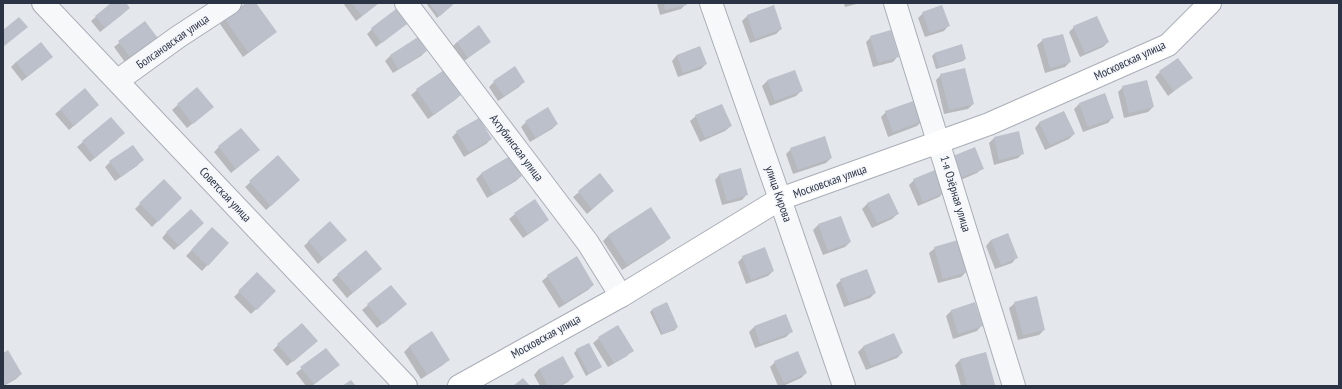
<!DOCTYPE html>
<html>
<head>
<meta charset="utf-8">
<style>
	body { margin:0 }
	#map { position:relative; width:1342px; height:389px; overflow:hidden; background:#e4e7ec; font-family:"PT Sans Narrow",sans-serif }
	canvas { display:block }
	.frame { position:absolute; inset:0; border:4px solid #2b3445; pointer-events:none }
</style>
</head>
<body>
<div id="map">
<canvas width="1342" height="389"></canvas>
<div class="frame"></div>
</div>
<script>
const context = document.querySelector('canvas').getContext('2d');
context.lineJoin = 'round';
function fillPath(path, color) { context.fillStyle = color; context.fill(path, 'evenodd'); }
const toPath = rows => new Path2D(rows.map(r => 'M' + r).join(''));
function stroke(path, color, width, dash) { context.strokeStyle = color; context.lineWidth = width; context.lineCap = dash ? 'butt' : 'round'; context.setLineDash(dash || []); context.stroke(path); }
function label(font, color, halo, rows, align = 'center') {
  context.font = font + ' "PT Sans Narrow",sans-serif'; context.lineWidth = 3; context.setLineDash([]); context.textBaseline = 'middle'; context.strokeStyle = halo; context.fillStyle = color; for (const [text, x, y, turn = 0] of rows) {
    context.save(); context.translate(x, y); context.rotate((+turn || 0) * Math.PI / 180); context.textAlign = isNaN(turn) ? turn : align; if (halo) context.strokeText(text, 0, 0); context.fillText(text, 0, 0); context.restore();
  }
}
fillPath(toPath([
	[112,3,125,3,124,13,100,32,91,21],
	[248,3,254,3,275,32,270,37,243,57,220,24,225,19],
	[343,3,379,3,356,21],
	[426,3,454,3,437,18],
	[657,3,686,3,686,4,681,9,660,15],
	[844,3,860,3,845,7],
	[923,13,949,25,944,31,925,37,918,18],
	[747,16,781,29,776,34,750,43,742,21],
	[145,23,158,41,127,65,114,47],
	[406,24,376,47,367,34,372,29],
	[1074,27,1108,42,1103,47,1080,57,1069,32],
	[871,37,898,56,893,62,873,67,866,42],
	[418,38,426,51,421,56,393,73,385,61,390,56],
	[1043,40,1070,62,1065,67,1045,73,1037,45],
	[490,41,463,62,452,47,457,42],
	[700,48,706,64,701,69,678,77,672,61,677,55],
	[935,53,965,59,963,61,936,69,932,56],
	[16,62,46,62,22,81,11,67],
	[443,72,460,95,455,100,428,119,411,95,417,90],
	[1160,72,1191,78,1168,96,1155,77],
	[941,75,973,104,968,109,944,114,936,80],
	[524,81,519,87,498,101,489,87,494,82],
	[767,81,801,91,796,96,770,106,762,86],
	[1123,87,1153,107,1148,112,1124,118,1118,92],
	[197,88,207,112,187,128,172,110],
	[1079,104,1113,117,1108,123,1083,132,1074,109],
	[98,105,69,130,55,114,61,109],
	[886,112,922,121,917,126,888,137,881,117],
	[696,116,731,126,725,131,700,142,690,121],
	[111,118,118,139,90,162,77,147],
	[526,122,557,124,552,129,530,142,521,127],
	[1040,122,1074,134,1069,139,1045,150,1035,128],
	[457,132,491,139,486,144,464,157,452,137],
	[1018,132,1023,153,1018,158,994,165,989,143,994,138],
	[219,147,253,155,231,173,214,152],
	[791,149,831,158,826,163,793,174,786,154],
	[278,157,294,185,266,210,245,187],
	[510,157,521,176,516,181,487,198,476,179,481,174],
	[142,160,137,166,115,181,105,167,110,162],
	[948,162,983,168,977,173,956,182],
	[720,174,747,194,742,200,722,205,715,180],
	[600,175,613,191,587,214,573,197],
	[164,180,181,198,152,227,135,209],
	[914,180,944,192,939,197,918,206,909,185],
	[868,203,897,214,892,219,872,228,862,209],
	[515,214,547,220,542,225,523,238,509,219],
	[818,225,850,242,845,247,823,255,813,230],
	[198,228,174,250,162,238,167,232],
	[212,229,228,243,202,271,186,256],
	[1008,234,1017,257,1012,263,995,269,986,246,991,240],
	[608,236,670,238,664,243,622,270,603,241],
	[309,241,340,245,318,264,304,246],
	[935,248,966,272,961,277,938,283,929,253],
	[365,251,375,274,347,298,332,280],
	[743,257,773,271,768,276,746,284,738,262],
	[257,274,275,291,251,314,234,297],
	[548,276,593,285,588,290,559,308,542,281],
	[841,280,875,293,870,298,844,307,836,285],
	[391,286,406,304,377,328,362,310],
	[1015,303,1044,330,1039,335,1018,340,1009,308],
	[974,304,982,325,977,331,953,339,946,316,951,311],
	[653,309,677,327,675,330,661,335,650,312],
	[618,327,632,350,627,356,608,367,593,343,599,338],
	[754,327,791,332,786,337,755,348,749,332],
	[278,345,311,346,287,366,273,350],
	[410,346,449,359,443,365,421,379,404,352],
	[863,347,902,353,897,358,866,370,858,352],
	[326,349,333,370,312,386,306,386,296,373],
	[577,350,601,367,586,376,574,353],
	[985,353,994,385,961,386,955,365,960,360],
	[3,354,21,374,16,379,4,386],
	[775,362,806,373,801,378,783,386,778,386,770,367],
	[539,369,573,377,568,382,561,386,540,386,534,375]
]), '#0003');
fillPath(toPath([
	[111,3,126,3,130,8,105,28,95,16],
	[246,3,256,3,277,32,248,52,224,18],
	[352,3,379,3,362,16],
	[429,3,455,3,440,16],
	[664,3,687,3,687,5,665,10],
	[774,5,782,29,755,39,747,15],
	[942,5,950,26,930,33,922,12],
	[396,9,407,24,382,43,371,28],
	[1097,16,1109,42,1085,53,1073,26],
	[19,17,28,27,3,47,3,30],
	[145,21,160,41,133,61,118,41],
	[479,25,491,42,468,58,457,42],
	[891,30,899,57,878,63,870,36],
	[1063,34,1071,62,1050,68,1042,39],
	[418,37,427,51,398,69,390,55],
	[41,42,53,57,27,77,16,62],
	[962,44,966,59,939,67,934,53],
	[700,46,707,64,683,73,677,55],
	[1178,58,1193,78,1174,91,1159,71],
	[515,66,525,82,504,96,493,81],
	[965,68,974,104,949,110,940,74],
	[444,70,461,95,434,115,416,89],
	[795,70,803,91,775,101,767,80],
	[1147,80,1154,107,1129,113,1122,86],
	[197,87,214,107,193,124,177,104],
	[85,88,99,105,74,126,60,109],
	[1105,93,1114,118,1088,127,1079,103],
	[916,100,923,121,893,132,885,111],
	[722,104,732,126,705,138,695,115],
	[548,107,558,124,536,138,525,121],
	[1064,111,1075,134,1050,145,1039,122],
	[111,117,125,133,95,158,82,141],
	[479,118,492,139,469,152,456,131],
	[241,128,260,150,236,169,218,146],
	[1019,131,1024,154,999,160,994,137],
	[825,136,832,158,798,170,790,148],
	[133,145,144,160,121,177,109,161],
	[975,147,984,169,961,177,953,156],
	[278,155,300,180,271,206,249,181],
	[510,156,522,176,493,194,481,173],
	[741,168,748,195,727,201,719,174],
	[935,170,945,192,923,202,913,179],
	[600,173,614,191,592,209,578,191],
	[164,179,182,198,158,222,139,203],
	[889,193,899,214,877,223,867,203],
	[535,199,549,220,528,234,514,213],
	[651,207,671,238,627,265,608,235],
	[191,209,204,223,179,246,166,232],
	[841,216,851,242,828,251,818,224],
	[330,221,347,240,324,259,308,241],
	[212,227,229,243,208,266,191,250],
	[1008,233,1018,258,1001,265,991,240],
	[958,240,967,272,943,279,934,247],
	[765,247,774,271,751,280,742,256],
	[366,250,382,269,353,293,337,274],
	[577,256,594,285,564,303,547,275],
	[867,269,876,293,849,303,840,279],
	[257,272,276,291,257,310,238,291],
	[391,285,407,304,383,324,367,304],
	[1037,296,1045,330,1023,335,1014,302],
	[667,302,678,327,663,334,652,309],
	[975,302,983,326,958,334,951,310],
	[786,314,793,332,760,344,754,326],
	[302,323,318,341,293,362,277,344],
	[618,325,634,351,614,363,598,337],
	[432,331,450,360,427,374,409,346],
	[894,333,903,353,871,366,863,346],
	[589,343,602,367,589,374,576,349],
	[326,348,340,365,314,384,300,367],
	[8,350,22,374,3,385,3,353],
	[798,351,807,373,784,383,774,361],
	[986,352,995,385,967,386,960,359],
	[563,356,574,377,559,386,548,386,539,369],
	[523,378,530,386,513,386],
	[351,380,356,386,342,386]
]), '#bbc0ca');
const street = toPath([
	[43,3,406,386],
	[406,3,588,243,621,296],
	[711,3,780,199,844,386],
	[895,3,1014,386],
	[117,81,178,37,230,3]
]);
const secondary = toPath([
	[459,386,621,296,780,199,989,124,1168,45,1210,3]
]);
stroke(street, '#a9aeb7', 24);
stroke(secondary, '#a9aeb7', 24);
stroke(street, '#f7f8fa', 22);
stroke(secondary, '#fff', 22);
label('12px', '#2b3445', '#f4f6f9', [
	["Болсановская улица",173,42,-35],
	["Московская улица",1130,61,-25],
	["Ахтубинская улица",516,148,53],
	["Московская улица",830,182,-20],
	["улица Кирова",778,194,71],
	["1-я Озёрная улица",955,194,73],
	["Советская улица",225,195,47],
	["Московская улица",546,337,-29]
]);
</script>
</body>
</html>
